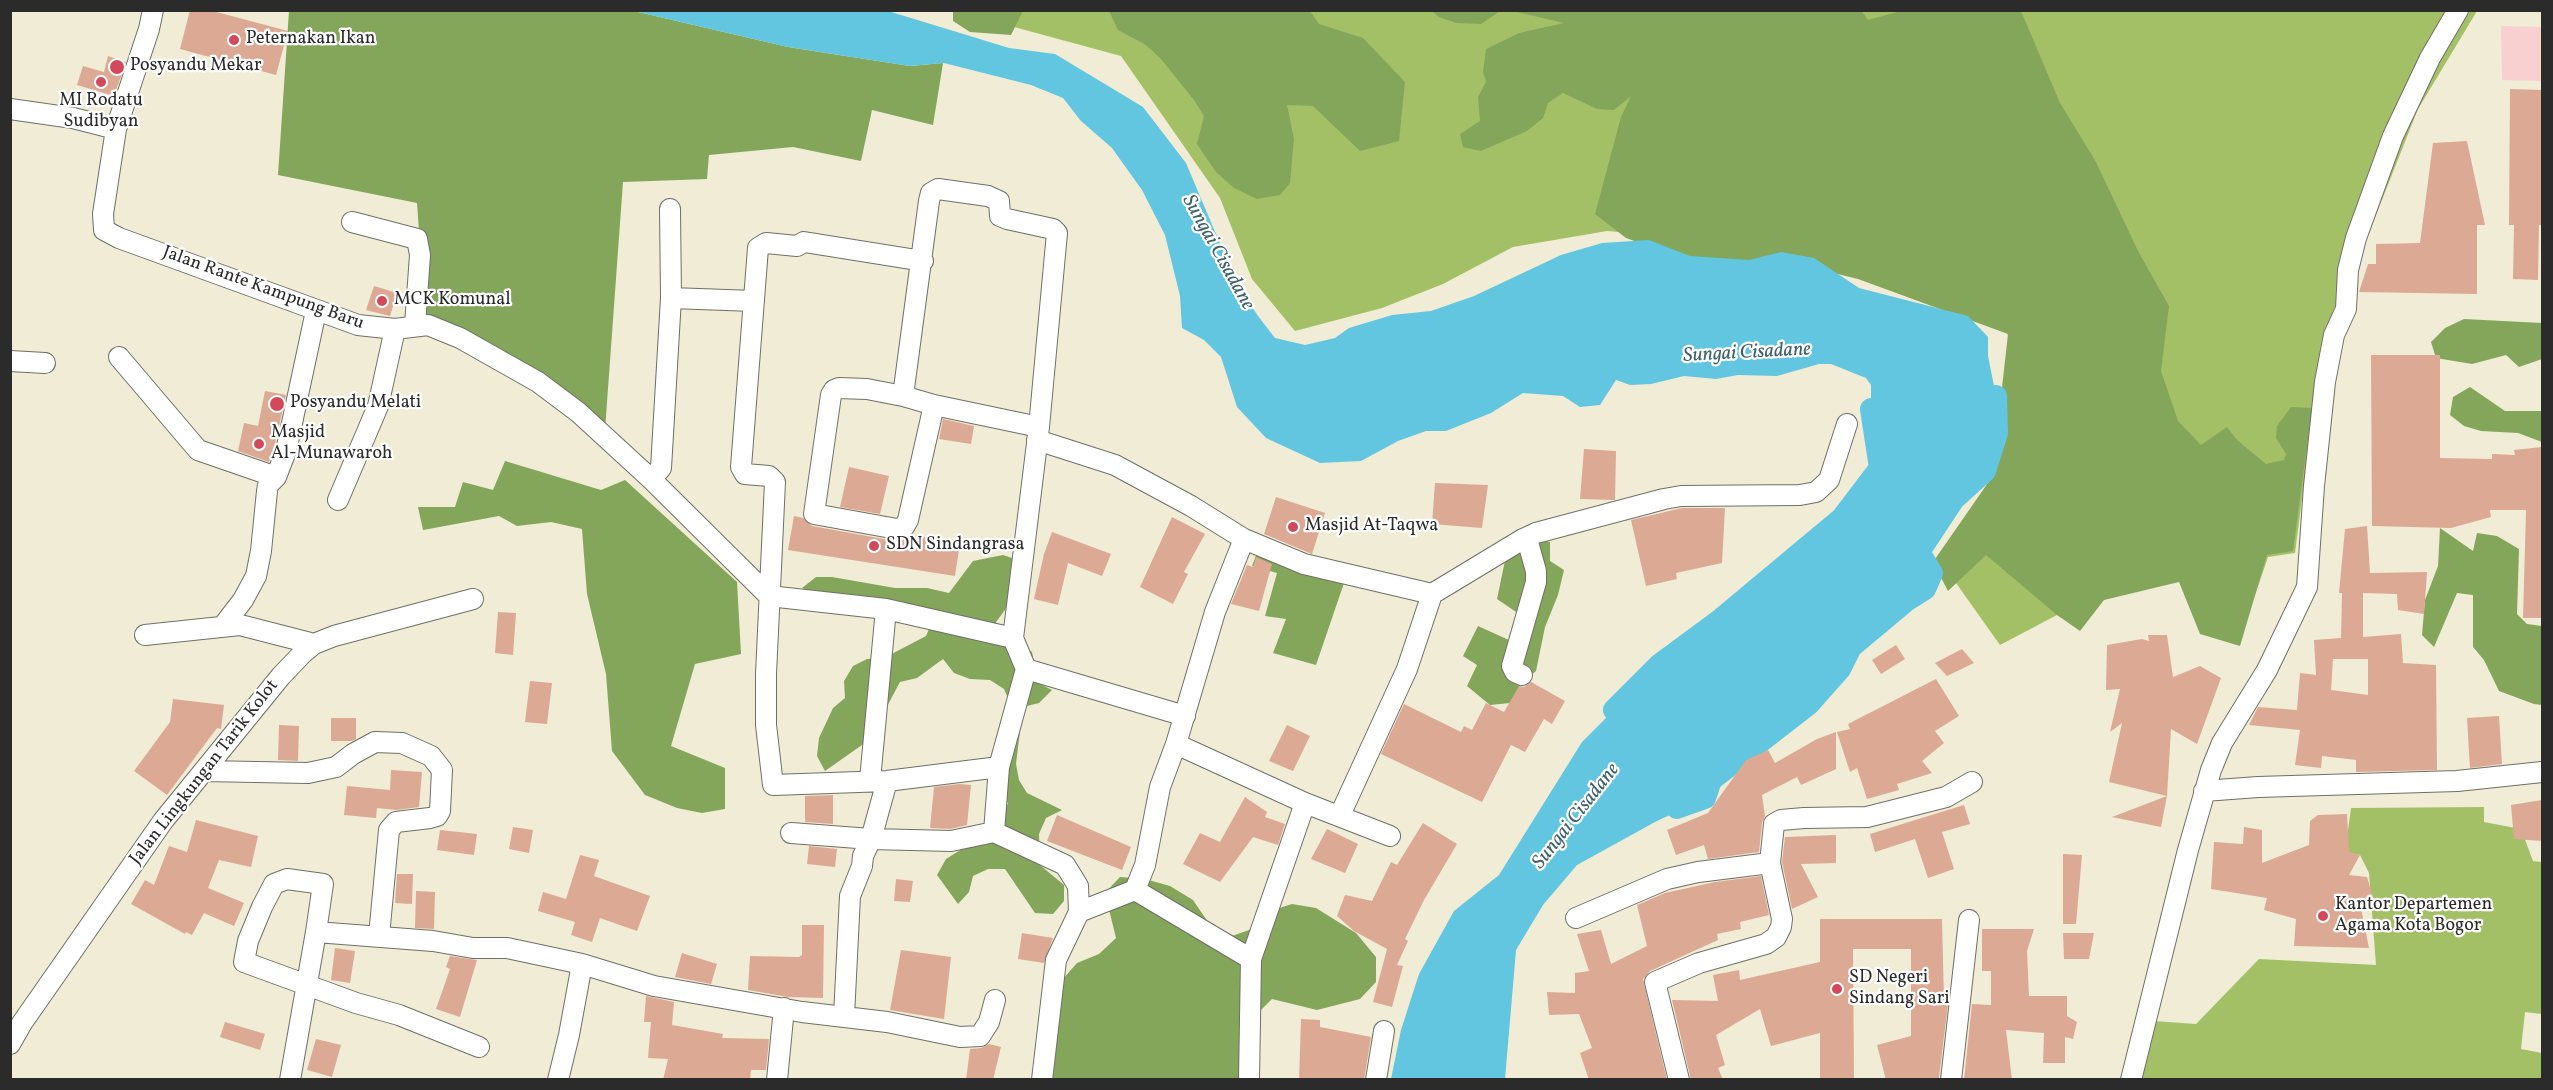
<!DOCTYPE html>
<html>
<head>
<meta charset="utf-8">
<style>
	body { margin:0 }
	#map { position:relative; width:2553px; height:1090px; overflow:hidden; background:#f0ecd6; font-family:Vollkorn,serif }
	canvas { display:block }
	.frame { position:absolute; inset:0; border:12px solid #2b2b2b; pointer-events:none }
</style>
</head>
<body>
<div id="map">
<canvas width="2553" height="1090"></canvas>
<div class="frame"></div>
</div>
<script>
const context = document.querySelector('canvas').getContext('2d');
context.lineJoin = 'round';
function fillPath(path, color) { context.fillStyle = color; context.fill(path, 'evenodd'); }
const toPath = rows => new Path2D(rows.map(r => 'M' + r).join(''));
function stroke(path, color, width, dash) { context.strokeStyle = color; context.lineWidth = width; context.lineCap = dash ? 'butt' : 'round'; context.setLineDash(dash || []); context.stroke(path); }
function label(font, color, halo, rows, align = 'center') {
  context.font = font + ' Vollkorn,serif'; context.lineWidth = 4.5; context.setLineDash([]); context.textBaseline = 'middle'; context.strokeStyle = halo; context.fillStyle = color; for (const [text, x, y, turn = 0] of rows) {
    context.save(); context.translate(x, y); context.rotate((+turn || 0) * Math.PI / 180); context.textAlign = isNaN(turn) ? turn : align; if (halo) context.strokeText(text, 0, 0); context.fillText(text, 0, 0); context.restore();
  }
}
fillPath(toPath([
	[2501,26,2542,27,2542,81,2502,80]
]), '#f7d0cf');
fillPath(toPath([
	[955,11,2477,11,2418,109,2378,210,2319,366,2295,553,2268,557,2239,642,2181,578,2102,596,2079,628,2057,615,2000,645,1939,559,1992,477,2017,399,2008,335,1972,291,1847,251,1607,231,1513,247,1443,284,1382,308,1295,331,1252,279,1220,198,1121,56],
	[2484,807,2484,822,2521,829,2533,861,2542,862,2542,1014,2525,1012,2521,1049,2542,1053,2542,1079,2141,1080,2154,1021,2196,1024,2259,959,2376,965,2369,873,2360,855,2326,848,2347,838,2351,808]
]), '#a4c066');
fillPath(toPath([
	[1861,10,1868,20,1901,11,2021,11,2060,103,2096,162,2138,251,2169,306,2161,371,2178,421,2201,445,2227,427,2237,440,2266,464,2284,460,2286,454,2276,438,2277,426,2291,407,2312,408,2293,551,2267,555,2240,646,2200,634,2179,582,2104,600,2080,631,2057,615,1986,555,1948,591,1933,562,1992,477,2008,334,1858,279,1772,258,1762,266,1674,255,1626,238,1595,214,1621,117,1631,96,1614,110,1597,109,1563,93,1548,103,1543,118,1527,131,1481,151,1463,147,1460,134,1480,121,1478,97,1486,82,1483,72,1486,49,1519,33,1564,23,1513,11],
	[289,11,634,11,788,47,910,66,943,63,933,125,872,110,861,161,793,147,709,155,707,179,623,182,605,430,550,383,425,315,417,203,278,175],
	[953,11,953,10,1023,11,1011,35,970,32,953,21],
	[1109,11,1310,11,1319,24,1363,38,1405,82,1399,141,1360,151,1313,106,1287,105,1294,139,1290,183,1280,195,1257,199,1234,188,1216,172,1197,144,1204,116,1194,100,1161,59,1146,45,1118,30],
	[1432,11,1500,11,1481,24,1456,23,1439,17],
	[2464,319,2542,323,2542,359,2519,367,2506,355,2472,364,2436,358,2431,342,2445,328],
	[2470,387,2505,411,2542,411,2542,442,2518,433,2481,431,2464,426,2450,415,2453,397],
	[505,461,601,490,625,480,737,582,741,654,695,664,671,746,725,768,725,809,702,813,677,808,645,795,612,751,606,674,587,594,582,529,551,522,517,526,499,516,423,530,418,507,455,507,463,482,493,490],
	[2440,528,2473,551,2477,533,2497,536,2519,549,2517,614,2527,624,2542,626,2542,705,2534,704,2499,691,2484,660,2473,647,2473,595,2457,593,2434,647,2422,635,2425,600,2438,566],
	[1532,537,1550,542,1550,561,1564,570,1558,595,1545,627,1536,671,1522,683,1510,703,1490,705,1467,686,1477,665,1463,656,1478,626,1511,641,1522,616,1497,599,1507,551],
	[1257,553,1344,583,1316,665,1273,653,1286,619,1265,616,1277,573,1252,566],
	[1003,555,1018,560,1017,594,996,622,1005,637,1032,652,1038,683,1052,690,1039,703,1023,707,1016,764,1019,780,1027,793,1062,810,1046,818,1039,834,1040,865,1064,885,1064,901,1053,914,1035,913,1005,869,988,869,973,876,969,892,958,904,937,875,946,859,989,832,1002,819,1008,803,998,789,1011,705,1004,689,990,680,970,679,954,673,943,659,917,678,900,682,869,740,825,771,817,756,819,738,833,708,845,698,844,681,853,666,867,659,884,658,926,636,933,620,818,595,802,588,816,577,832,577,895,588,927,588,949,593,973,561],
	[1120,877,1145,879,1170,886,1193,900,1208,922,1229,937,1252,929,1270,911,1292,904,1316,908,1356,933,1376,957,1376,982,1360,999,1317,1010,1272,999,1252,1019,1254,1079,1038,1080,1062,980,1077,963,1099,954,1116,938,1105,893]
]), '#83a65b');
fillPath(toPath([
	[634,11,888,11,1009,48,1055,54,1143,107,1186,163,1238,286,1258,316,1275,338,1305,345,1335,338,1349,328,1392,315,1431,311,1474,296,1561,255,1602,243,1649,240,1690,256,1749,260,1781,252,1814,258,1859,288,1968,316,1988,337,1988,356,1996,396,1985,471,1954,499,1919,552,1932,573,1925,589,1851,646,1840,669,1809,704,1712,780,1705,798,1655,822,1577,865,1543,905,1516,950,1505,1079,1391,1079,1401,1030,1419,974,1454,911,1499,875,1582,742,1660,664,1721,619,1842,518,1879,468,1871,409,1871,385,1866,378,1831,364,1819,364,1777,376,1738,375,1716,379,1684,376,1651,384,1630,385,1616,380,1600,405,1580,407,1563,396,1523,393,1491,413,1446,431,1426,431,1398,441,1361,461,1320,463,1266,438,1237,407,1221,357,1204,340,1182,328,1180,296,1165,235,1142,190,1112,148,1081,121,1063,98,1031,85,944,63,910,66,788,47]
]), '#62c6e0');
stroke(toPath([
	[1614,710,1660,664,1721,619,1842,518,1880,468,1871,409],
	[1677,808,1705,798,1711,780,1809,704,1840,669,1851,647,1906,601,1925,589,1932,573,1919,552,1954,499,1985,471,1997,433,1996,396]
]), '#62c6e0', 22);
fillPath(toPath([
	[190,10,209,10,288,31,276,75,180,49],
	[108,56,126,62,114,96,77,85,83,66,104,72],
	[2510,89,2542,90,2542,225,2539,225,2538,280,2513,279,2514,225,2509,225],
	[2467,141,2485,225,2477,225,2477,294,2359,292,2368,264,2376,264,2376,244,2420,243,2433,143],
	[374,286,397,293,390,316,366,310],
	[2371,355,2440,355,2440,458,2492,459,2492,454,2515,455,2514,450,2542,447,2542,618,2523,618,2526,510,2490,510,2491,517,2451,528,2372,526],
	[265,391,286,395,274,448,269,462,238,451,244,423,258,426],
	[943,419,974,426,971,444,939,439],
	[1584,449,1616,451,1615,500,1580,499],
	[849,467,889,476,880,514,840,507],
	[1435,483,1488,485,1482,528,1432,524],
	[1276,497,1325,513,1312,554,1264,534],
	[1682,508,1725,508,1722,563,1676,573,1677,579,1646,586,1631,520],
	[794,516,803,518,812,526,895,541,912,535,960,543,955,576,788,550],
	[1172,517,1205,534,1184,572,1188,574,1173,604,1140,587],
	[2367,526,2370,573,2427,572,2424,614,2398,610,2397,594,2363,593,2363,637,2401,634,2403,663,2436,665,2437,770,2356,772,2356,760,2322,756,2321,768,2295,765,2300,730,2249,725,2258,707,2297,710,2300,673,2316,675,2314,640,2341,638,2342,593,2339,593,2345,529],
	[2333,659,2368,659,2368,695,2331,690],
	[1052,532,1111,554,1102,576,1068,563,1058,605,1034,599,1044,554],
	[1256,557,1272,564,1259,611,1231,604,1247,565,1253,567],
	[498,612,516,613,513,655,495,653],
	[2148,635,2167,635,2173,677,2200,666,2221,678,2197,744,2171,729,2167,796,2109,782,2122,723,2110,732,2120,689,2106,690,2107,645,2142,639,2149,641],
	[1896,645,1905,659,1881,674,1872,660],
	[1962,649,1974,663,1947,676,1935,663],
	[1936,679,1959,716,1935,731,1944,743,1922,761,1932,773,1897,784,1899,790,1867,799,1857,768,1850,772,1837,732,1850,729,1848,724],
	[530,681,552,683,547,724,525,722],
	[1531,682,1565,701,1552,724,1544,719,1525,752,1511,745,1482,802,1381,754,1404,704,1461,732,1464,726,1472,730,1486,703,1504,712,1519,686,1524,687],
	[173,699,224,705,221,729,217,728,167,795,134,771,170,722],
	[2499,716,2502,764,2470,768,2467,718],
	[331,718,356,718,356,739,352,741,331,741],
	[279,725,299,726,298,761,278,760],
	[1287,725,1310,736,1293,771,1269,761],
	[1836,732,1836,769,1801,785,1797,777,1762,795,1765,816,1762,823,1759,852,1708,859,1704,845,1676,855,1667,830,1708,813,1746,760,1768,750,1775,763,1817,739],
	[391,770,422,772,419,807,397,810,377,808,376,818,344,815,347,786,390,790],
	[960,784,971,785,967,825,950,829,930,828,934,787],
	[833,795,833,824,805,822,805,796],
	[2167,796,2161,827,2112,817],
	[1245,797,1267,812,1265,817,1285,824,1278,845,1253,837,1220,882,1183,864,1200,833,1220,842],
	[2542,800,2542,841,2514,839,2511,805],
	[1964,805,1970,824,1942,832,1954,869,1928,878,1915,839,1875,852,1870,834],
	[2347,814,2349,852,2360,855,2349,875,2367,877,2374,900,2359,899,2369,948,2294,946,2296,919,2264,910,2267,898,2211,889,2214,842,2243,844,2244,827,2262,830,2262,863,2309,845,2310,821,2318,815],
	[1057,815,1131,847,1122,870,1047,841],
	[196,820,258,836,251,867,219,860,208,888,244,903,234,926,204,913,192,935,186,932,185,934,131,904,145,880,154,885,169,846,187,852],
	[1423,823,1457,844,1424,900,1405,939,1408,941,1397,965,1403,966,1392,1007,1373,1002,1387,949,1354,931,1337,916,1345,895,1372,901,1391,862,1397,865],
	[513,827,533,830,529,853,509,849],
	[1327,829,1358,844,1345,873,1311,859],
	[440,830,477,834,474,855,437,850],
	[1836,835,1836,863,1801,864,1818,897,1792,909,1782,862,1785,837],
	[809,846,837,849,835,867,807,864],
	[2063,854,2082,855,2076,924,2063,924],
	[580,855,599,860,594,876,650,896,637,931,600,918,592,942,571,935,575,922,538,911,543,892,566,899],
	[397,874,413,874,412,904,395,903],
	[1761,876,1769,915,1740,922,1741,929,1717,934,1718,940,1650,971,1643,979,1667,1080,1589,1080,1580,1053,1592,1048,1579,1014,1549,1015,1547,992,1575,993,1575,973,1589,971,1577,934,1601,930,1611,964,1647,946,1637,905,1665,893,1715,882],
	[896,879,913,881,910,902,894,901],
	[416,891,435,892,434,929,415,928],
	[1820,919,1942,919,1944,1002,1948,1003,1939,1078,1886,1080,1877,1045,1911,1036,1911,949,1853,949,1854,1080,1820,1080,1820,1033,1771,1046,1760,1009,1716,1035,1725,1065,1718,1068,1723,1080,1691,1080,1672,1000,1718,1001,1713,975,1739,970,1740,980,1820,962],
	[802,925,824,925,823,998,788,997,748,990,750,956,799,957,802,955],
	[1982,929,2034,929,2027,951,2029,996,2067,996,2067,1016,2077,1022,2073,1039,2065,1037,2065,1063,2043,1063,2044,1033,2006,1030,2012,1080,1964,1080,1972,1004,1991,1005,1991,971,1982,971],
	[1022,933,1053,938,1044,963,1018,959],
	[2063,933,2094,933,2089,959,2064,959],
	[335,948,355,951,350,983,331,980],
	[901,950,951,957,944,1019,890,1010],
	[682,953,717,964,711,984,675,977],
	[450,956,477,960,460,1017,436,1009,450,969,446,967],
	[646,996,674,1002,672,1025,723,1034,722,1038,769,1039,766,1070,751,1070,750,1080,663,1080,668,1059,648,1058,651,1022,644,1022],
	[1301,1019,1320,1020,1320,1027,1371,1037,1364,1080,1299,1080],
	[225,1022,265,1034,260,1050,220,1037],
	[316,1039,341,1045,332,1077,307,1070],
	[989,1044,1001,1047,993,1080,966,1080,970,1049,981,1048]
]), '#dca994');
const minor = toPath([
	[153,10,149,29,116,129,103,214,104,230,119,238,358,325,395,329,428,325,460,338,538,382,578,412,651,479,769,596],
	[10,109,73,118,116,129],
	[352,222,417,239,420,255,415,325],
	[923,261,804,242,797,246,766,243,758,248,741,467,745,474,769,476,775,482,766,674,766,725,773,785,887,781,999,767],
	[671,298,754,301],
	[119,357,198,450,276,477],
	[10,361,45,363],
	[903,396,867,389,839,388,834,390,831,395,814,514,897,529,904,527,908,520,934,405],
	[1039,427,934,405,903,396,929,201,931,193,938,189,988,196,999,201,1000,216,1007,219,1053,229,1057,233,1039,427,1013,638,1026,669,999,767,994,832,1065,865,1078,886,1079,912,1056,960,1042,1080],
	[1037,440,1115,465,1191,506,1244,539,1304,564,1432,594,1523,539,1536,533,1664,499,1681,496,1800,495,1816,492,1829,480,1847,424],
	[651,479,661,468,671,298,670,209],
	[338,500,378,406,395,329],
	[769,596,886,609,1013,638],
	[223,626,243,600,256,576,261,551,267,491,268,485,276,477,286,451,316,311],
	[145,635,240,625,314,644],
	[1026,669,1185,716],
	[1522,675,1515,672,1512,666,1536,582,1536,571,1529,546,1523,539],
	[1176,744,1305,803,1390,836],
	[204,771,308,773,336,767,353,754,375,742,402,743,431,756,442,770,440,811,437,816,430,818,396,822,389,830,379,936],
	[870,780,886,609],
	[2204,791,2258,787,2457,781,2542,772],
	[1340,815,1407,669,1432,594],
	[791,833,871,839,951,841,994,832],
	[1135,890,1145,865,1160,787,1176,744,1215,612,1244,539],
	[1079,912,1135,890,1251,959,1249,1080],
	[1576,918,1667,879,1698,872,1770,863],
	[1251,959,1305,803],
	[582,964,654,986,802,1012,887,1022,960,1037,980,1036,989,1022,995,1000],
	[844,1016,850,896,862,866,863,856,871,839,887,781],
	[10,1044,22,1023,163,821,281,676,303,653,314,644,334,636,473,599],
	[479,1047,399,1015,356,1003,244,962,248,941,262,907,274,884,287,879,323,884,316,932,433,941,473,948,507,948,582,964,569,1035,558,1080],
	[290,1080,316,932],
	[777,1080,784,1008],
	[1376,1080,1384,1031],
	[1679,1080,1655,982,1699,963,1766,944,1776,937,1781,927,1782,919,1770,863,1774,824,1781,820,1804,818,1867,817,1946,797,1972,782],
	[1951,1080,1969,920],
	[2131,1080,2188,850,2211,770,2222,743,2267,670,2307,587,2314,486,2325,382,2334,335,2346,309,2348,270,2356,238,2393,136,2430,58,2458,10]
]);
stroke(minor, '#706f67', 22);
stroke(minor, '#fff', 20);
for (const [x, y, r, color] of [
	[234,40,6,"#d1495b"],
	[117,67,8,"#d1495b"],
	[101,82,6,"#d1495b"],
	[382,301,6,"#d1495b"],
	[277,404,8,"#d1495b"],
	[259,444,6,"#d1495b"],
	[1293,527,6,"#d1495b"],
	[874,546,6,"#d1495b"],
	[2323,916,6,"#d1495b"],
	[1837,989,6,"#d1495b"]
]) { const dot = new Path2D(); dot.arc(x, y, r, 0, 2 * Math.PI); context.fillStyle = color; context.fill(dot); stroke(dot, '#fff', 2); }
label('18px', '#2b2b2b', '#fff', [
	["Peternakan Ikan",246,40],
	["Posyandu Mekar",130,67],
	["MI Rodatu",101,102,"center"],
	["Sudibyan",101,123,"center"],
	["MCK Komunal",394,301],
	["Posyandu Melati",290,404],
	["Masjid",271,434],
	["Al-Munawaroh",271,455],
	["Masjid At-Taqwa",1305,527],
	["SDN Sindangrasa",886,546],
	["Kantor Departemen",2335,906],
	["Agama Kota Bogor",2335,927],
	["SD Negeri",1849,979],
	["Sindang Sari",1849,1000]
], 'left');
label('18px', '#2b2b2b', '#fff', [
	["Jalan Rante Kampung Baru",263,289,20],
	["Jalan Lingkungan Tarik Kolot",205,773,-52]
]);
label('italic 20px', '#3e616a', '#fff', [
	["Sungai Cisadane",1217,253,61],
	["Sungai Cisadane",1747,354,-3],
	["Sungai Cisadane",1577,817,-52]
]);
</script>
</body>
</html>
